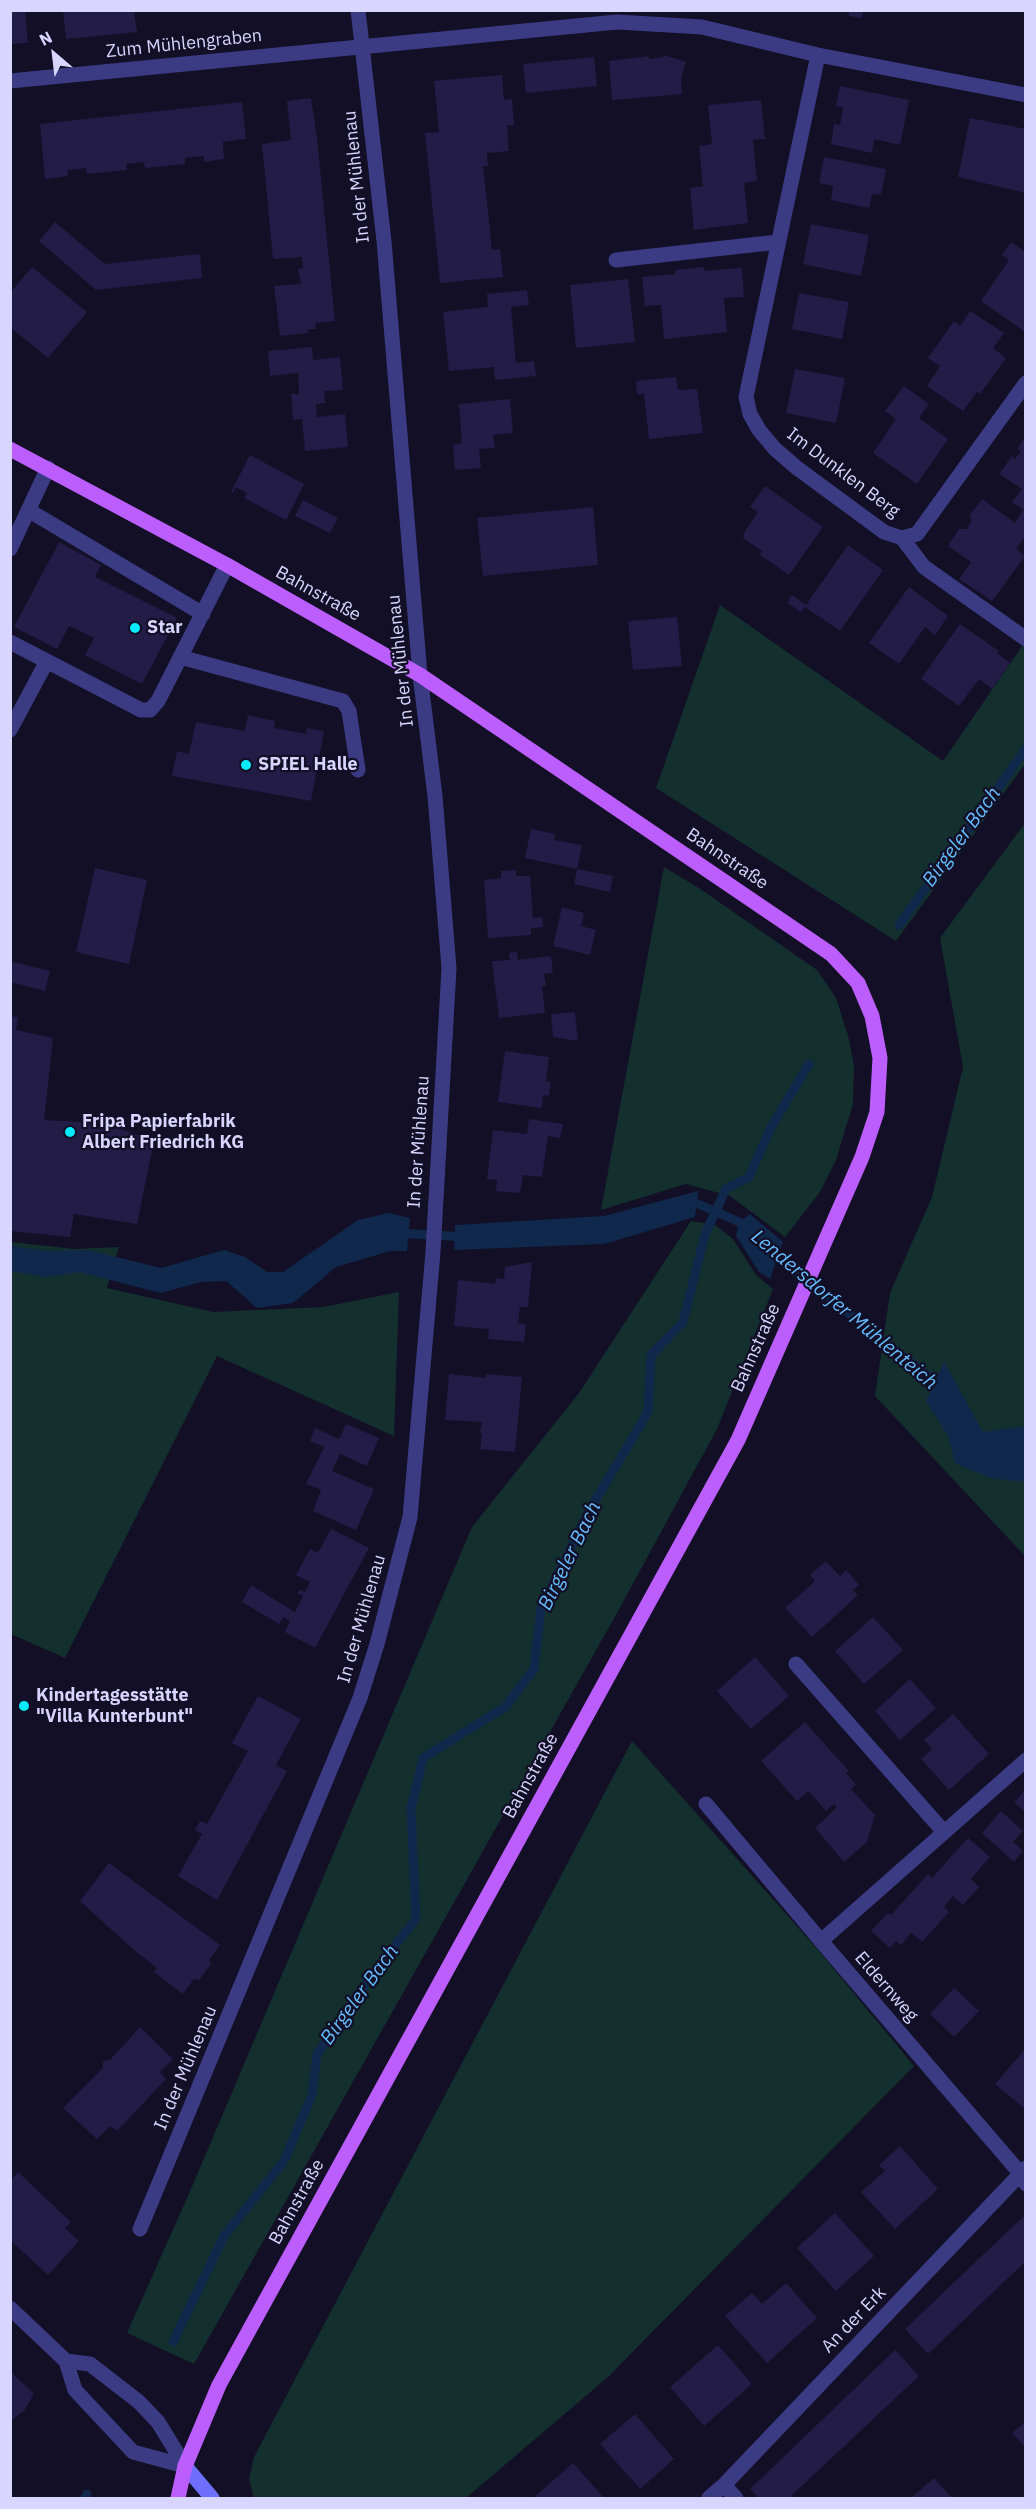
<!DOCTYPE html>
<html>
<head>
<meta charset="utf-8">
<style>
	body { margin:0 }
	#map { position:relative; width:1036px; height:2509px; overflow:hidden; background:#120f26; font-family:"IBM Plex Sans",sans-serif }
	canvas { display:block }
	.frame { position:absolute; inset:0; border:12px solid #d8d5fe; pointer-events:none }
	.north { position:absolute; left:24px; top:24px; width:60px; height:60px; -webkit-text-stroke:4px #120f26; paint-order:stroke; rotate:332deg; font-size:16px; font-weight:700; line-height:24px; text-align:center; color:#d8d5fe }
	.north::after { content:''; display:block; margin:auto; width:21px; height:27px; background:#d8d5fe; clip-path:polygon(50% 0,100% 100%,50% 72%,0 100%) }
</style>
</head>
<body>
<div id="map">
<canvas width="1036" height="2509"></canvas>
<div class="frame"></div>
<div class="north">N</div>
</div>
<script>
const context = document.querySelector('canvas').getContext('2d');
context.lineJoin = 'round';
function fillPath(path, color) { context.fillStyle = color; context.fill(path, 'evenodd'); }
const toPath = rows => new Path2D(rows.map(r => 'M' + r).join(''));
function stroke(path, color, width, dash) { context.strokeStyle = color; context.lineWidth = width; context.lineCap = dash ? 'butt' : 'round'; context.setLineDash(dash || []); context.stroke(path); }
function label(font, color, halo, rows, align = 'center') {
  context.font = font + ' "IBM Plex Sans",sans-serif'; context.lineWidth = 4.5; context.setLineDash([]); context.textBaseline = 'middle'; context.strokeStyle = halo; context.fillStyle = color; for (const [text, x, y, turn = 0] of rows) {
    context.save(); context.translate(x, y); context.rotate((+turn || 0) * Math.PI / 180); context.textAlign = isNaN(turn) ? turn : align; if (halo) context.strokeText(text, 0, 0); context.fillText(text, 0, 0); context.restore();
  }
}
fillPath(toPath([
	[720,605,943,761,1025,642,1025,764,896,941,656,788],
	[1025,823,1025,1556,875,1396,890,1293,932,1197,963,1067,940,938],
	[664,867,699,888,817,970,836,998,849,1039,854,1066,853,1104,836,1160,820,1192,785,1237,730,1196,686,1184,601,1210],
	[691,1221,715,1225,733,1239,756,1275,773,1289,717,1429,617,1613,194,2364,127,2333,191,2189,472,1527,579,1393],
	[11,1242,74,1249,119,1247,107,1288,213,1312,323,1307,399,1292,394,1436,217,1356,65,1658,11,1634],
	[632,1741,819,1951,914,2066,608,2377,466,2498,254,2498,249,2479,254,2457]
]), '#13302e');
fillPath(toPath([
	[698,1191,695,1217,604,1244,454,1250,455,1225,604,1216],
	[389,1213,410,1218,407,1251,390,1251,336,1267,293,1303,257,1308,226,1281,201,1282,161,1293,79,1272,46,1277,11,1271,11,1246,47,1251,88,1250,161,1268,224,1250,245,1257,267,1272,283,1272,358,1220],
	[750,1214,783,1242,770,1279,759,1272,736,1236,739,1222],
	[944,1362,983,1432,1025,1426,1025,1482,990,1478,955,1463,948,1436,926,1401]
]), '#0f284b');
stroke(toPath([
	[899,925,1026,749],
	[686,1206,696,1203,739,1222,747,1229],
	[396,1233,466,1237],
	[769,1251,935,1381,941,1392],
	[173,2342,224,2236,284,2161,312,2095,317,2054,374,1972,416,1919,411,1809,423,1758,505,1707,534,1669,541,1608,589,1511,648,1412,651,1355,683,1322,705,1234,726,1189,749,1177,771,1127,809,1064],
	[85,2498,87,2494]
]), '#0f284b', 9);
fillPath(toPath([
	[10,10,25,10,28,43,10,44],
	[63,10,134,10,137,32,66,39],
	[844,10,863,10,862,18,849,16,849,13],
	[664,55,686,62,681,78,682,94,612,100,609,61,649,56,649,59,664,57],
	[594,57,597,86,526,93,523,64],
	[502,75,504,100,512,99,514,125,507,125,509,151,487,153,488,166,483,166,492,250,500,249,503,277,440,283,425,133,439,132,434,81],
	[840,86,909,100,900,145,874,139,872,153,831,144,834,124,840,125,843,107,836,106],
	[311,98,317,138,335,321,315,323,316,329,308,329,309,333,280,336,274,286,301,284,298,269,303,268,302,257,273,259,262,144,291,140,287,101],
	[761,100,765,139,753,140,757,181,744,183,748,223,694,230,690,188,703,186,699,146,712,144,708,105],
	[242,102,246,139,223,142,224,159,204,162,204,156,185,158,185,164,145,168,144,162,126,164,127,170,87,174,86,168,67,170,68,176,45,179,40,124],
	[970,118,1026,129,1026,193,958,177],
	[824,157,886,169,881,195,872,194,869,208,831,200,833,186,819,183],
	[55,222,105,264,200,254,202,278,96,290,39,241],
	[811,224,869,235,861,276,803,264],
	[1011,242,1026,252,1024,331,981,301,1009,260,1002,255],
	[32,267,87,312,48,358,10,327,10,293],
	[704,267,704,271,742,268,744,297,724,298,727,332,664,339,661,305,645,306,642,277,675,274,675,270],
	[628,279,635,342,576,348,570,285],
	[527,290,529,305,511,307,516,363,534,361,536,376,495,380,494,367,449,371,443,312,488,307,487,294],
	[799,293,849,302,842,339,792,329],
	[970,311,1004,333,993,348,1006,358,980,394,977,392,963,411,927,386,940,366,928,358,954,321,960,326],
	[312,347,313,360,340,357,343,390,324,391,325,403,316,404,317,417,345,414,348,447,305,451,302,419,293,420,291,394,299,394,298,373,270,376,268,351],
	[795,369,845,378,836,423,786,413],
	[676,377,678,390,697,389,703,433,649,439,644,394,637,394,636,381],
	[904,386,929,404,919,418,948,439,917,484,873,453,896,419,885,411],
	[510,399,513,433,493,435,495,448,479,449,481,468,455,470,453,445,462,443,459,404],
	[1026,436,1026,536,1016,549,1025,556,992,601,959,579,971,562,948,546,959,529,967,529,971,522,970,515,982,499,1015,523,1023,510,1012,502,1022,489,999,474,1012,456,1015,459,1021,451,1017,449],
	[250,455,304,484,286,520,244,498,247,493,236,487,233,493,231,492],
	[765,486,823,527,789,575,760,555,762,551,743,538,745,531,758,512,750,507],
	[303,500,338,518,330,533,295,516],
	[593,507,598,565,483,576,477,518],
	[59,542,101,565,95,577,177,618,142,684,85,655,94,638,69,626,57,649,14,627],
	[848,545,883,570,840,631,805,607,801,612,787,603,792,595,806,605],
	[909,587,948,616,935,635,925,627,899,664,869,643],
	[677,617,682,666,633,670,628,621],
	[960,624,999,651,997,653,1010,663,992,689,979,679,959,706,921,679],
	[248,715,275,721,274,728,306,734,307,728,324,731,311,801,172,776,177,751,189,754,196,722,245,731],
	[531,829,555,834,554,840,582,845,577,869,613,876,610,892,574,884,577,869,525,858],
	[95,868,147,880,129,964,76,952],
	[516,870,516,876,530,876,533,918,542,917,543,927,531,928,531,935,488,938,484,880,501,878,501,871],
	[562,907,584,913,581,926,596,930,590,955,553,946],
	[517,952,518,960,551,956,553,973,544,974,546,986,542,986,545,1013,499,1018,492,961,510,960,509,953],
	[10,961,50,971,45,991,10,982],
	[575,1012,578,1041,553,1037,551,1014],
	[10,1016,18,1017,16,1030,53,1038,44,1120,104,1123,154,1141,137,1224,74,1214,70,1237,10,1231],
	[505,1051,549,1057,546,1081,551,1082,549,1096,543,1095,542,1108,498,1102],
	[529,1119,563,1124,560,1138,548,1136,542,1177,523,1175,520,1193,496,1191,497,1180,487,1179,493,1130,527,1134],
	[532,1262,528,1307,520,1307,518,1323,526,1324,524,1342,488,1339,489,1329,454,1326,458,1280,495,1284,496,1278,504,1279,505,1267],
	[449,1374,485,1378,486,1374,522,1377,515,1452,480,1449,482,1433,480,1433,482,1422,445,1420],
	[346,1424,379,1438,367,1466,340,1454,332,1471,374,1489,356,1530,313,1511,321,1490,306,1484,324,1447,310,1441,315,1428,339,1439],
	[331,1529,369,1548,315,1648,285,1632,290,1621,283,1617,279,1624,242,1602,251,1585,295,1612,303,1596,297,1593,300,1590,305,1592,310,1582,296,1575,310,1549,318,1553],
	[826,1561,840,1576,846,1570,859,1585,853,1590,858,1595,812,1637,785,1608,815,1581,810,1575],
	[873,1617,903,1650,864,1684,835,1651],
	[755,1657,789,1696,751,1729,717,1691],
	[910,1679,936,1708,900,1740,875,1711],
	[258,1696,301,1719,276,1765,287,1771,217,1900,178,1876,202,1834,195,1830,200,1821,207,1824,248,1751,232,1743],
	[953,1714,989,1754,949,1790,921,1759,932,1749,924,1740],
	[805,1722,849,1771,846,1773,856,1784,851,1789,875,1815,867,1842,844,1862,815,1828,837,1807,834,1804,826,1811,808,1791,797,1801,761,1761],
	[1026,1789,1026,1813,1014,1802],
	[1001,1811,1023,1831,1013,1842,1023,1851,1014,1862,982,1833],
	[968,1838,990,1857,971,1879,979,1887,963,1905,953,1896,944,1907,949,1912,922,1942,911,1933,901,1945,896,1941,890,1948,871,1931,888,1913,891,1915,928,1874,932,1878],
	[109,1863,220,1945,209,1960,211,1964,199,1980,194,1979,183,1994,154,1972,157,1968,135,1951,80,1901],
	[954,1988,979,2011,954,2037,930,2014],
	[140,2027,173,2059,160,2072,166,2079,117,2131,110,2126,97,2139,63,2108,103,2068,103,2061,110,2060],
	[1026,2048,1026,2110,995,2084],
	[900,2146,938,2189,895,2229,861,2192,885,2171,879,2165],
	[18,2172,71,2222,65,2228,79,2241,48,2275,10,2240,10,2177,12,2179],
	[835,2213,874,2256,836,2291,797,2248],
	[1026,2214,1026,2261,928,2354,905,2329],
	[786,2283,817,2318,767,2363,725,2316,752,2293,762,2304],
	[718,2345,752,2384,704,2426,670,2387],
	[895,2350,919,2376,789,2498,759,2498,750,2489],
	[10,2371,34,2394,24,2411,10,2421],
	[635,2414,674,2459,640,2489,600,2444],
	[1026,2421,1026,2448,1012,2433],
	[573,2463,604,2498,537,2498,535,2496],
	[934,2478,952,2498,914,2498,912,2497]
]), '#231c47');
stroke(toPath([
	[28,510,203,614],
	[902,538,924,567,1026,639],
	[10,549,48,468],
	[10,642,141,710,150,710,158,701,227,565],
	[180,657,343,701,349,711,358,770],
	[10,730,47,661],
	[706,1804,821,1941]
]), '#3b3b84', 15);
stroke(toPath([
	[818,55,746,397,750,414,759,430,775,449,797,468,884,532,902,538,917,534,1026,383],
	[10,81,617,22,702,27,818,55,1026,95],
	[616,260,778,242],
	[796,1664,944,1832],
	[1026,1760,821,1941,1020,2173,1026,2184],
	[140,2229,360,1698,377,1644,410,1517,433,1252,449,968,435,796,420,675,384,241,358,10],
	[10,2308,66,2361,75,2390,133,2452,185,2466],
	[66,2361,90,2364,139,2402,158,2422,185,2466],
	[724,2485,736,2498],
	[709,2498,724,2485,1026,2168]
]), '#3b3b84', 15);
stroke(toPath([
	[185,2466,212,2498]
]), '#6e70fd', 15);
stroke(toPath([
	[10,449,227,565,420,675,831,954,858,983,872,1016,880,1058,877,1112,862,1157,738,1440,219,2385,185,2466,178,2498]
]), '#bb5efd', 15);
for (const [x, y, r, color] of [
	[135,628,6,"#04ecfb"],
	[246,765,6,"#04ecfb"],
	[70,1132,6,"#04ecfb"],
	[24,1706,6,"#04ecfb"]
]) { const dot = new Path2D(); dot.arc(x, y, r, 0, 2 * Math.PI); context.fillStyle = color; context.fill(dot); stroke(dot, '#120f26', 2); }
label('18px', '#d8d5fe', '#120f26', [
	["Zum Mühlengraben",184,44,-6],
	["In der Mühlenau",357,177,-96],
	["Im Dunklen Berg",843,473,37],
	["Bahnstraße",318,594,29],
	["In der Mühlenau",401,661,-96],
	["Bahnstraße",727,859,34],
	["In der Mühlenau",419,1142,-86],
	["Bahnstraße",756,1348,-66],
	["In der Mühlenau",362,1619,-74],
	["Bahnstraße",531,1776,-61],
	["Eldernweg",886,1987,49],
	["In der Mühlenau",186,2068,-67],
	["Bahnstraße",297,2202,-61],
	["An der Erk",854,2320,-46]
]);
label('bold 18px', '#d8d5fe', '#120f26', [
	["Star",147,628],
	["SPIEL Halle",258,765],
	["Fripa Papierfabrik",82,1122],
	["Albert Friedrich KG",82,1143],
	["Kindertagesstätte",36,1696],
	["\"Villa Kunterbunt\"",36,1717]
], 'left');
label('italic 20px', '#65bcfd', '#120f26', [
	["Birgeler Bach",962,837,-54],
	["Lendersdorfer Mühlenteich",844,1310,40],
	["Birgeler Bach",570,1556,-64],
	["Birgeler Bach",360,1995,-54]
]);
</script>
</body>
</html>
